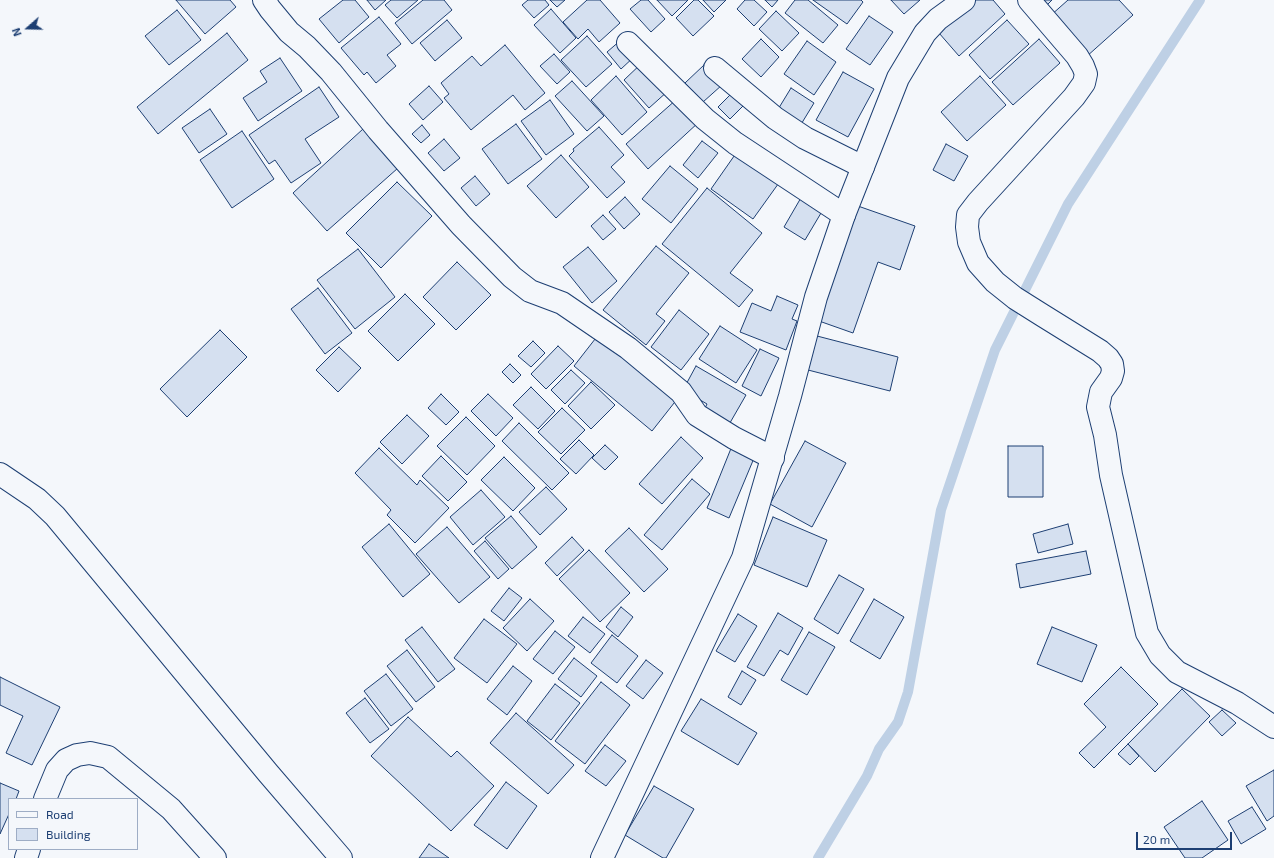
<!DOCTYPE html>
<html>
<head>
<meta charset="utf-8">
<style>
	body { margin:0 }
	#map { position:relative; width:1274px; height:858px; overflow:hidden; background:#f4f7fb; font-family:"Exo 2",sans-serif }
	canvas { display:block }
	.legend { position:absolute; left:8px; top:798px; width:130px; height:52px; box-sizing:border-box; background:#f4f7fb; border:1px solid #9eadc5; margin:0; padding:5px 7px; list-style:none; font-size:12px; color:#1d3f73 }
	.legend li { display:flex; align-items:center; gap:8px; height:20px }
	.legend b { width:20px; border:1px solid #9eadc5 }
	.north { position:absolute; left:8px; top:8px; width:40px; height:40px; -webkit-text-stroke:3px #f4f7fb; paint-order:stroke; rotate:250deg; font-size:11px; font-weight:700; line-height:16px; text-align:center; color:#1d3f73 }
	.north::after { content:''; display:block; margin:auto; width:14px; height:18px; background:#1d3f73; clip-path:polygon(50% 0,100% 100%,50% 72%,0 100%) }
	.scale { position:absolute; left:1136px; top:832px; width:96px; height:18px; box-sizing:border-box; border:2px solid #1d3f73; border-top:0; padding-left:5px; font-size:12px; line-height:14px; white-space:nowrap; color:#1d3f73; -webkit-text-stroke:3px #f4f7fb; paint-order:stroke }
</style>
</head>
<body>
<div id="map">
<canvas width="1274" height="858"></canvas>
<ul class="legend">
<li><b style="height:5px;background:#f4f7fb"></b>Road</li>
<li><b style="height:11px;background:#d5e0f0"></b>Building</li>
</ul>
<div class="north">N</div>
<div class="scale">20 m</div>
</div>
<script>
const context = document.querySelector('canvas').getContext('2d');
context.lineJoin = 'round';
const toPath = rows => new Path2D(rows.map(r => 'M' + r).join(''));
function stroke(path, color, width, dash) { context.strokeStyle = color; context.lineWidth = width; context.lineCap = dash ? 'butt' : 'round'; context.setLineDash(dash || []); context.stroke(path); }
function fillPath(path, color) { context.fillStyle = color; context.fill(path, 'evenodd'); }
stroke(toPath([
	[818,858,867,776,879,749,898,722,908,692,941,510,995,350,1068,204,1200,0]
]), '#bed0e5', 10);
const building = toPath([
	[176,0,230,0,236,7,205,34,176,0],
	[343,0,355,0,369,17,339,43,319,19,343,0],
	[367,0,386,0,375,10,367,0],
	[391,0,418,0,397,18,385,5,391,0],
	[423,0,444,0,452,10,412,44,395,23,423,0],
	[528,0,545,0,549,5,534,18,522,5,528,0],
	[550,0,565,0,557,7,550,0],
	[587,0,600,0,620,23,599,42,588,29,578,39,563,22,587,0],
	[641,0,648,0,665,19,651,32,630,9,641,0],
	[657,0,688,0,672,16,657,0],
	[694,0,698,0,714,16,693,36,676,18,694,0],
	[703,0,726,0,714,12,703,0],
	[745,0,754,0,767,12,754,26,737,9,745,0],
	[765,0,778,0,772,7,765,0],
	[795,0,808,0,838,25,823,43,785,13,795,0],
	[813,0,861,0,863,2,847,24,813,0],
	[891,0,920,0,904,14,891,0],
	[975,0,993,0,1005,14,959,56,939,33,975,0],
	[1043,0,1052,0,1047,5,1043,0],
	[1068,0,1119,0,1133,15,1086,57,1050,16,1068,0],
	[551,9,576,38,560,53,534,25,551,9],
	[177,10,201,40,169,65,145,36,177,10],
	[776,11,799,33,782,51,759,29,776,11],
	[869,16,893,32,870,65,846,49,869,16],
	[379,17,401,44,387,55,396,66,376,83,367,72,364,75,341,48,379,17],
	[447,20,462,38,435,61,420,43,447,20],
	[1007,20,1029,44,990,79,969,55,1007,20],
	[227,33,248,60,158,134,137,107,227,33],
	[587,36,612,64,586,87,561,60,587,36],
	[761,39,779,57,761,77,742,59,761,39],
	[1039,39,1060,63,1013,105,992,82,1039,39],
	[621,40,635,56,621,69,607,52,621,40],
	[807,41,836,62,814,95,784,74,807,41],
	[505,45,545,93,525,110,513,95,471,130,444,98,449,94,441,83,472,56,481,66,505,45],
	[554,54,570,72,557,84,540,66,554,54],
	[280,58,302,91,258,121,243,98,267,82,260,71,280,58],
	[643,62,668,91,649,108,624,80,643,62],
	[704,65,722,85,703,102,685,83,704,65],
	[843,72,874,89,848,137,816,120,843,72],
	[616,76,647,112,622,135,591,100,616,76],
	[980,76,1006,105,967,141,941,112,980,76],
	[572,81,604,116,587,131,555,96,572,81],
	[429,86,443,102,423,120,409,104,429,86],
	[319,87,339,117,305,139,321,163,291,183,275,160,269,164,249,135,319,87],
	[791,88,814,103,800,126,777,111,791,88],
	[731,94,743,106,730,119,718,107,731,94],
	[677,99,699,122,648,169,626,144,677,99],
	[550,100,574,134,546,155,521,121,550,100],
	[210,109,227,134,199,153,182,128,210,109],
	[516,124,542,159,508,184,482,149,516,124],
	[422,125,430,135,421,143,412,134,422,125],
	[599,127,624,155,611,167,625,182,607,198,569,156,574,151,573,149,599,127],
	[363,129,398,168,327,231,293,193,363,129],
	[242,131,274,179,232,208,200,160,242,131],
	[444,139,460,158,444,171,428,153,444,139],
	[702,141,718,153,698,178,683,165,702,141],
	[946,144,968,156,954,181,933,170,946,144],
	[739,149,781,180,753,219,711,189,739,149],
	[561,155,589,187,556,218,527,186,561,155],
	[670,166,698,189,671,223,642,199,670,166],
	[475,176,490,194,476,206,461,188,475,176],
	[397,182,432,216,381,268,346,233,397,182],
	[707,188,762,233,730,273,753,290,739,307,662,244,707,188],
	[802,196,824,208,805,240,784,227,802,196],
	[625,197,640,214,624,229,609,212,625,197],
	[855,205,915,226,900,270,878,262,853,333,819,321,844,249,840,248,855,205],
	[603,215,616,229,603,240,591,226,603,215],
	[656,246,689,273,656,314,665,321,646,345,603,310,656,246],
	[588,247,617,281,592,303,563,267,588,247],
	[358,249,395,297,355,329,317,280,358,249],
	[457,262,491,295,456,330,423,297,457,262],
	[318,288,352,333,325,354,291,309,318,288],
	[405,294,435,324,398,361,368,331,405,294],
	[777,296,798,305,792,319,797,321,786,350,740,332,752,303,771,311,777,296],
	[679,310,709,334,681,370,651,347,679,310],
	[720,326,757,350,736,383,699,359,720,326],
	[220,330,247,357,187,417,160,389,220,330],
	[599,334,678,398,652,431,574,366,599,334],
	[817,336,898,357,890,391,808,370,817,336],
	[533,341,545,353,531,367,518,356,533,341],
	[558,346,574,361,546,389,531,374,558,346],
	[339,347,361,368,338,392,316,370,339,347],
	[760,349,779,358,761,396,742,386,760,349],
	[510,364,521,375,513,383,502,372,510,364],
	[696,366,746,395,727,428,702,414,707,404,683,390,696,366],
	[571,370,585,383,565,404,551,390,571,370],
	[591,382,615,405,591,429,568,406,591,382],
	[531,387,555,411,538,429,513,405,531,387],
	[441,394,459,412,446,425,428,408,441,394],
	[488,394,513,418,496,436,471,411,488,394],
	[562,408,585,430,561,454,538,432,562,408],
	[407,415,429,436,402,464,380,442,407,415],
	[466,417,495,446,467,475,437,446,466,417],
	[519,423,569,473,552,490,502,441,519,423],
	[681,437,703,458,662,504,639,484,681,437],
	[579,440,594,455,576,474,560,459,579,440],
	[734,441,757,451,729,518,707,508,734,441],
	[805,441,846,463,812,527,770,504,805,441],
	[605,445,618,457,605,470,592,458,605,445],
	[1008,446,1043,446,1043,497,1008,497,1008,446],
	[379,448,417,485,420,480,449,508,415,543,387,515,391,510,355,473,379,448],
	[441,456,467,482,448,501,422,476,441,456],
	[504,457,535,488,513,511,481,480,504,457],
	[692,479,710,494,662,550,644,535,692,479],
	[546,487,567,509,540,535,519,512,546,487],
	[481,490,505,517,473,545,450,517,481,490],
	[511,516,537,547,512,569,485,538,511,516],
	[773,517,827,540,807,587,754,565,773,517],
	[389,524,430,574,403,597,362,547,389,524],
	[1068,524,1073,544,1038,553,1033,534,1068,524],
	[447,527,490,577,459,603,416,554,447,527],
	[629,528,668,569,644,592,605,551,629,528],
	[572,537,584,550,557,576,545,563,572,537],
	[485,541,509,569,498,579,474,551,485,541],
	[589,550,630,593,600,622,559,579,589,550],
	[1086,551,1091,574,1020,588,1016,564,1086,551],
	[839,575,864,589,838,634,814,619,839,575],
	[509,588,522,598,504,621,491,611,509,588],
	[530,599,554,621,527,651,503,628,530,599],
	[874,599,904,617,880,659,850,641,874,599],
	[621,607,633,617,618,637,606,627,621,607],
	[778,613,803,628,788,655,780,650,764,676,747,667,778,613],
	[738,614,757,626,735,662,716,651,738,614],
	[583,617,605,634,590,653,568,636,583,617],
	[484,619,517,644,487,683,454,658,484,619],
	[422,627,455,669,438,682,405,640,422,627],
	[1052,627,1097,645,1082,682,1037,664,1052,627],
	[555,631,575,647,553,674,533,659,555,631],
	[809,632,835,647,807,695,781,680,809,632],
	[612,635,638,656,617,683,591,663,612,635],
	[407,650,435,687,416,702,387,666,407,650],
	[574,658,597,676,581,697,558,679,574,658],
	[646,660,663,673,643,699,626,686,646,660],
	[513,666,532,681,507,715,487,699,513,666],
	[1121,667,1158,704,1094,768,1079,753,1106,727,1084,704,1121,667],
	[742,671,756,680,741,705,728,697,742,671],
	[386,674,413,709,391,726,364,691,386,674],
	[0,677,60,707,32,765,6,753,23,716,0,705,0,677],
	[601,682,630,705,585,764,555,741,601,682],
	[555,684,580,703,551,740,527,721,555,684],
	[1182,689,1210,716,1155,772,1128,744,1182,689],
	[365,698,389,729,370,743,346,713,365,698],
	[701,699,757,733,738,765,681,731,701,699],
	[1222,710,1236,723,1222,736,1209,722,1222,710],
	[516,713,574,765,548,794,490,743,516,713],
	[408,717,451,757,457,751,494,786,451,831,371,756,408,717],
	[1128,744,1139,756,1130,765,1118,754,1128,744],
	[605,745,626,761,606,786,585,771,605,745],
	[1274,770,1274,816,1267,821,1246,786,1274,770],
	[506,782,537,806,507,849,474,825,506,782],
	[0,783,19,791,16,799,9,799,9,814,0,834,0,783],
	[654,786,694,809,666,858,663,858,625,835,654,786],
	[1202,801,1228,840,1202,858,1185,858,1164,827,1202,801],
	[1252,807,1266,829,1241,844,1228,821,1252,807],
	[429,844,449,858,419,858,429,844]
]);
fillPath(building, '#d5e0f0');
stroke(building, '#1d3f73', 1);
const minor = toPath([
	[264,0,270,9,289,32,307,47,331,72,378,130,461,225,512,277,530,291,562,303,628,348,681,392,697,415,734,438,773,458],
	[1029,0,1077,56,1083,66,1086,74,1084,83,1074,97,978,202,968,215,967,227,969,242,978,263,995,282,1015,298,1042,315,1100,351,1108,358,1112,364,1113,371,1111,378,1101,392,1098,407,1105,435,1111,475,1147,633,1160,655,1177,672,1237,703,1274,727],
	[628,43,705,119,735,143,844,215],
	[715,68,775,118,805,138,863,167],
	[0,474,37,499,55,516,268,773,341,858],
	[45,799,57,770,66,760,77,755,90,753,108,757,171,809,215,858],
	[26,858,29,849]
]);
const tertiary = toPath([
	[602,858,743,558,790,396,816,297,844,215,898,78,925,33,938,19,964,0]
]);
stroke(minor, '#1d3f73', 24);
stroke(tertiary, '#1d3f73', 24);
stroke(minor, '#f4f7fb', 22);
stroke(tertiary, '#f4f7fb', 22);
</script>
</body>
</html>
